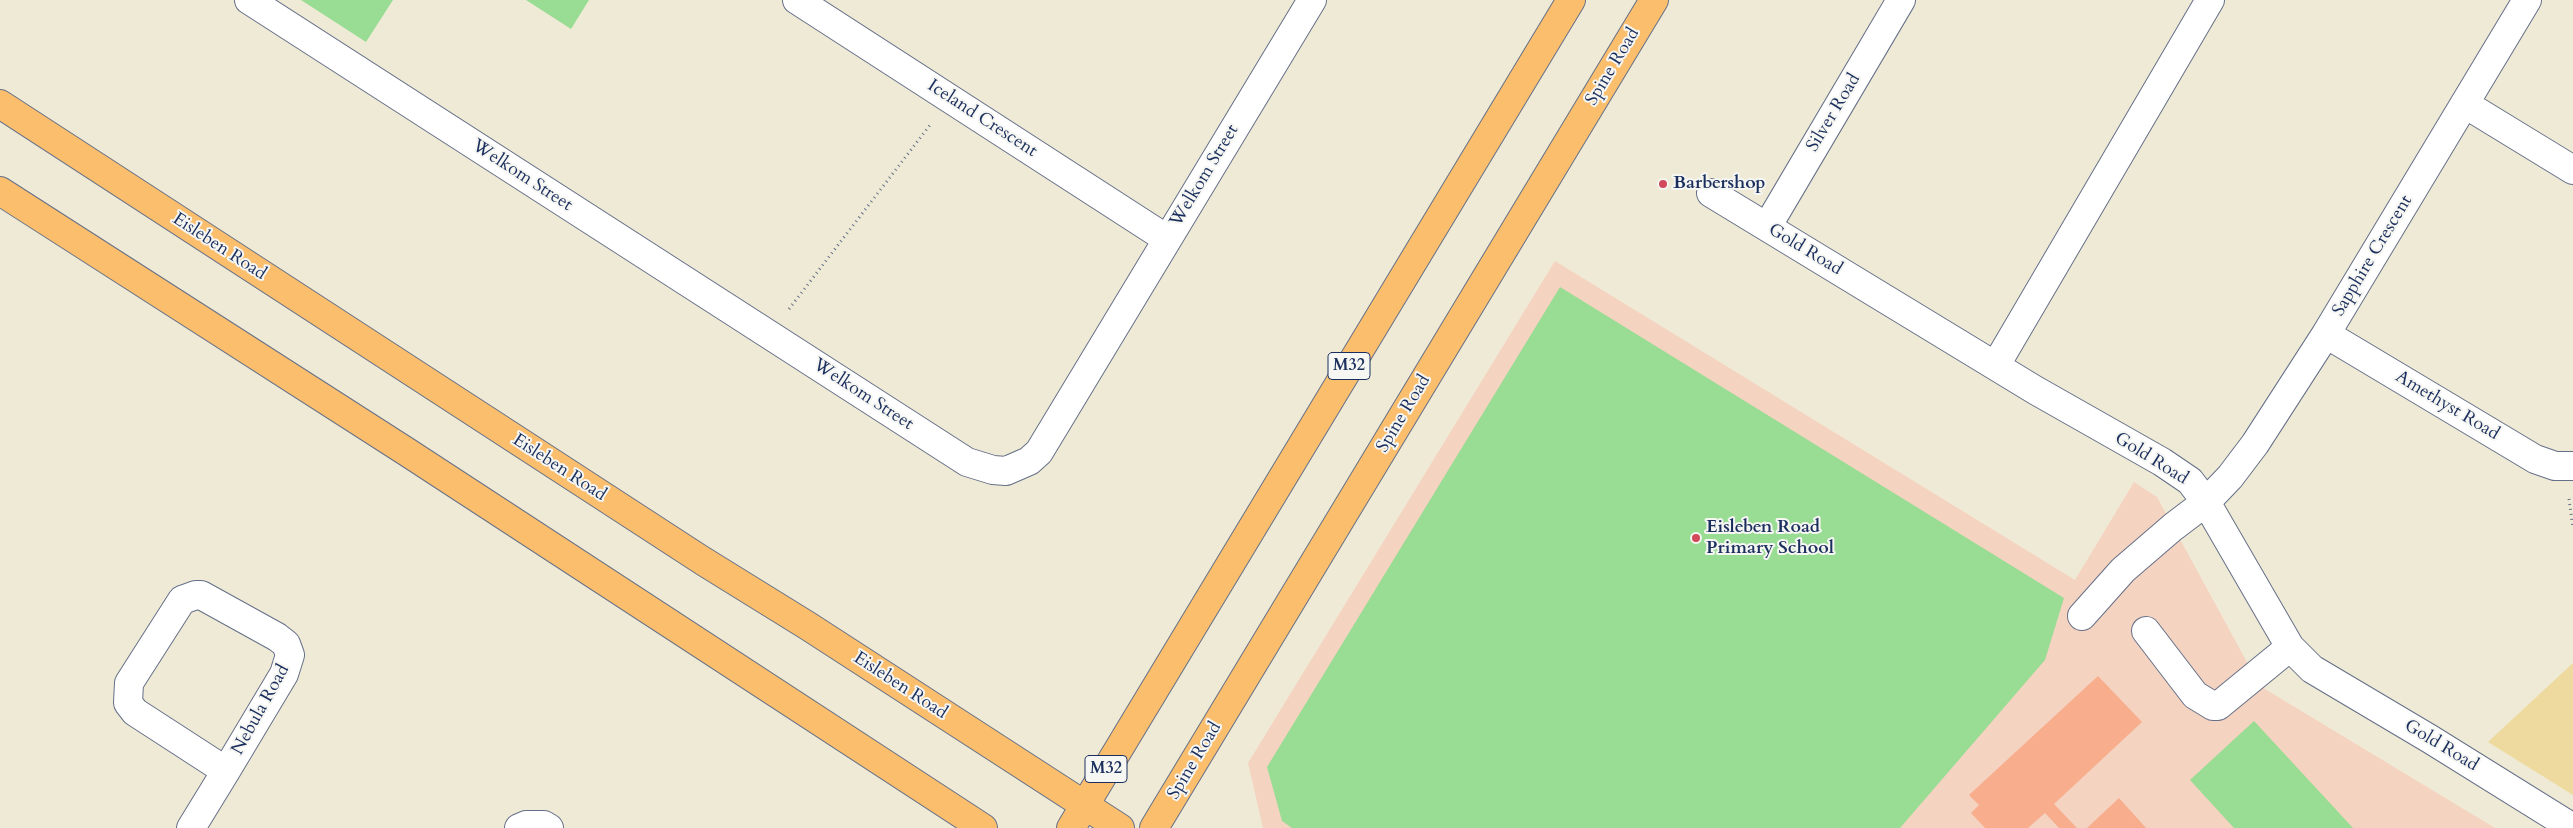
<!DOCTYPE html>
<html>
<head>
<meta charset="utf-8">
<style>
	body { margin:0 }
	canvas { display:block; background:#efead5 }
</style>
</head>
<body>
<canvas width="2573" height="828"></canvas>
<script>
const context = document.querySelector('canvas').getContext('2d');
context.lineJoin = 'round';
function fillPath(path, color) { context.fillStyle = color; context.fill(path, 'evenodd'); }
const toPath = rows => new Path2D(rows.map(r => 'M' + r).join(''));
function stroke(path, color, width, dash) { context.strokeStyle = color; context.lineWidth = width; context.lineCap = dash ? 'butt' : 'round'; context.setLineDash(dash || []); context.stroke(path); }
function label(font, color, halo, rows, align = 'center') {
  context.font = font + ' Cardo,serif'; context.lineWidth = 4; context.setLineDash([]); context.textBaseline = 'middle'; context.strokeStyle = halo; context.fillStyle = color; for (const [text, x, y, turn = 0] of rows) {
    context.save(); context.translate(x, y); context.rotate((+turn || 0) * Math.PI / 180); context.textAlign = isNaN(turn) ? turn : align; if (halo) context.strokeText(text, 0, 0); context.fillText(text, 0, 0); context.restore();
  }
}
fillPath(toPath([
	[1555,261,2075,580,2134,482,2157,497,2260,686,2495,828,1263,828,1248,763]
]), '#f5d3c1');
fillPath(toPath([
	[301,0,393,0,366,42],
	[526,0,589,0,571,29],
	[1560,287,2064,598,2045,660,1900,828,1292,828,1282,821,1267,767],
	[2254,721,2353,828,2234,828,2190,780]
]), '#99dc94');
fillPath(toPath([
	[2573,663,2573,795,2488,742]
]), '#eeda9e');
fillPath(toPath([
	[2098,676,2142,722,2054,804,2077,828,2059,828,2045,813,2028,828,1985,828,1971,813,1979,805,1969,795],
	[2119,798,2146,828,2087,828]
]), '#f8ad8d');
const minor = toPath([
	[249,0,967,462,993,470,1006,471,1029,461,1039,452,1312,0],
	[797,0,1167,239],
	[2465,104,2573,170],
	[1711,193,2035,390,2162,462,2190,481,2206,502,2290,647,2312,669,2430,739,2573,828],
	[1767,227,1901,0],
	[2326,334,2535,459,2555,466,2573,466],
	[1996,365,2210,0],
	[2082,616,2123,570,2173,527,2206,502,2230,477,2255,444,2326,334,2527,0],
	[2146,631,2195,695,2213,706,2218,706,2290,647],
	[191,828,226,771,284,674,290,655,286,644,277,637,201,595,196,595,182,600,129,683,128,703,135,712,226,771],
	[519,828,526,825,544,825,549,828]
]);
const major = toPath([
	[0,104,703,561,808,626,1120,828],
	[0,191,407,452,983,828],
	[1071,828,1571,0],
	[1154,828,1654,0]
]);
stroke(minor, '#657088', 30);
stroke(major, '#657088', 30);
stroke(toPath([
	[789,309,930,125],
	[2569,499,2573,528]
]), '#657088', 3, [1, 4]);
stroke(minor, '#fff', 28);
stroke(major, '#fabe6d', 28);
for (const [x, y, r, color] of [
	[1663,184,5,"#d1495b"],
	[1696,538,5,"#d1495b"]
]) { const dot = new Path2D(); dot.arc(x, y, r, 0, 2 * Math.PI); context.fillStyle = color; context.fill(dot); stroke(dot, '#f6f6f2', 2); }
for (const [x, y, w] of [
	[1349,366,42],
	[1106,769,42]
]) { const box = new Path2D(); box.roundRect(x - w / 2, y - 13.5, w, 27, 4); context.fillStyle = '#f6f6f2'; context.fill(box); stroke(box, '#1b2f5e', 1); }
label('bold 16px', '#1b2f5e', null, [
	["M32",1349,366],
	["M32",1106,769]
]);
label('18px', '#1b2f5e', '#f6f6f2', [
	["Spine Road",1613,67,-59],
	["Silver Road",1834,113,-59],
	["Iceland Crescent",982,119,33],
	["Welkom Street",522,176,33],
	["Welkom Street",1205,176,-59],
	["Eisleben Road",219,247,33],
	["Gold Road",1805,250,31],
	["Sapphire Crescent",2373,256,-59],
	["Welkom Street",863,395,33],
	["Amethyst Road",2447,406,31],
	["Spine Road",1404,414,-59],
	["Gold Road",2151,459,32],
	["Eisleben Road",559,468,33],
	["Eisleben Road",900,686,33],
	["Nebula Road",261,710,-61],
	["Gold Road",2441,746,31],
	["Spine Road",1195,761,-59]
]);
label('bold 18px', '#1b2f5e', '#f6f6f2', [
	["Barbershop",1673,184],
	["Eisleben Road",1706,528],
	["Primary School",1706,549]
], 'left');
</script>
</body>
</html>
